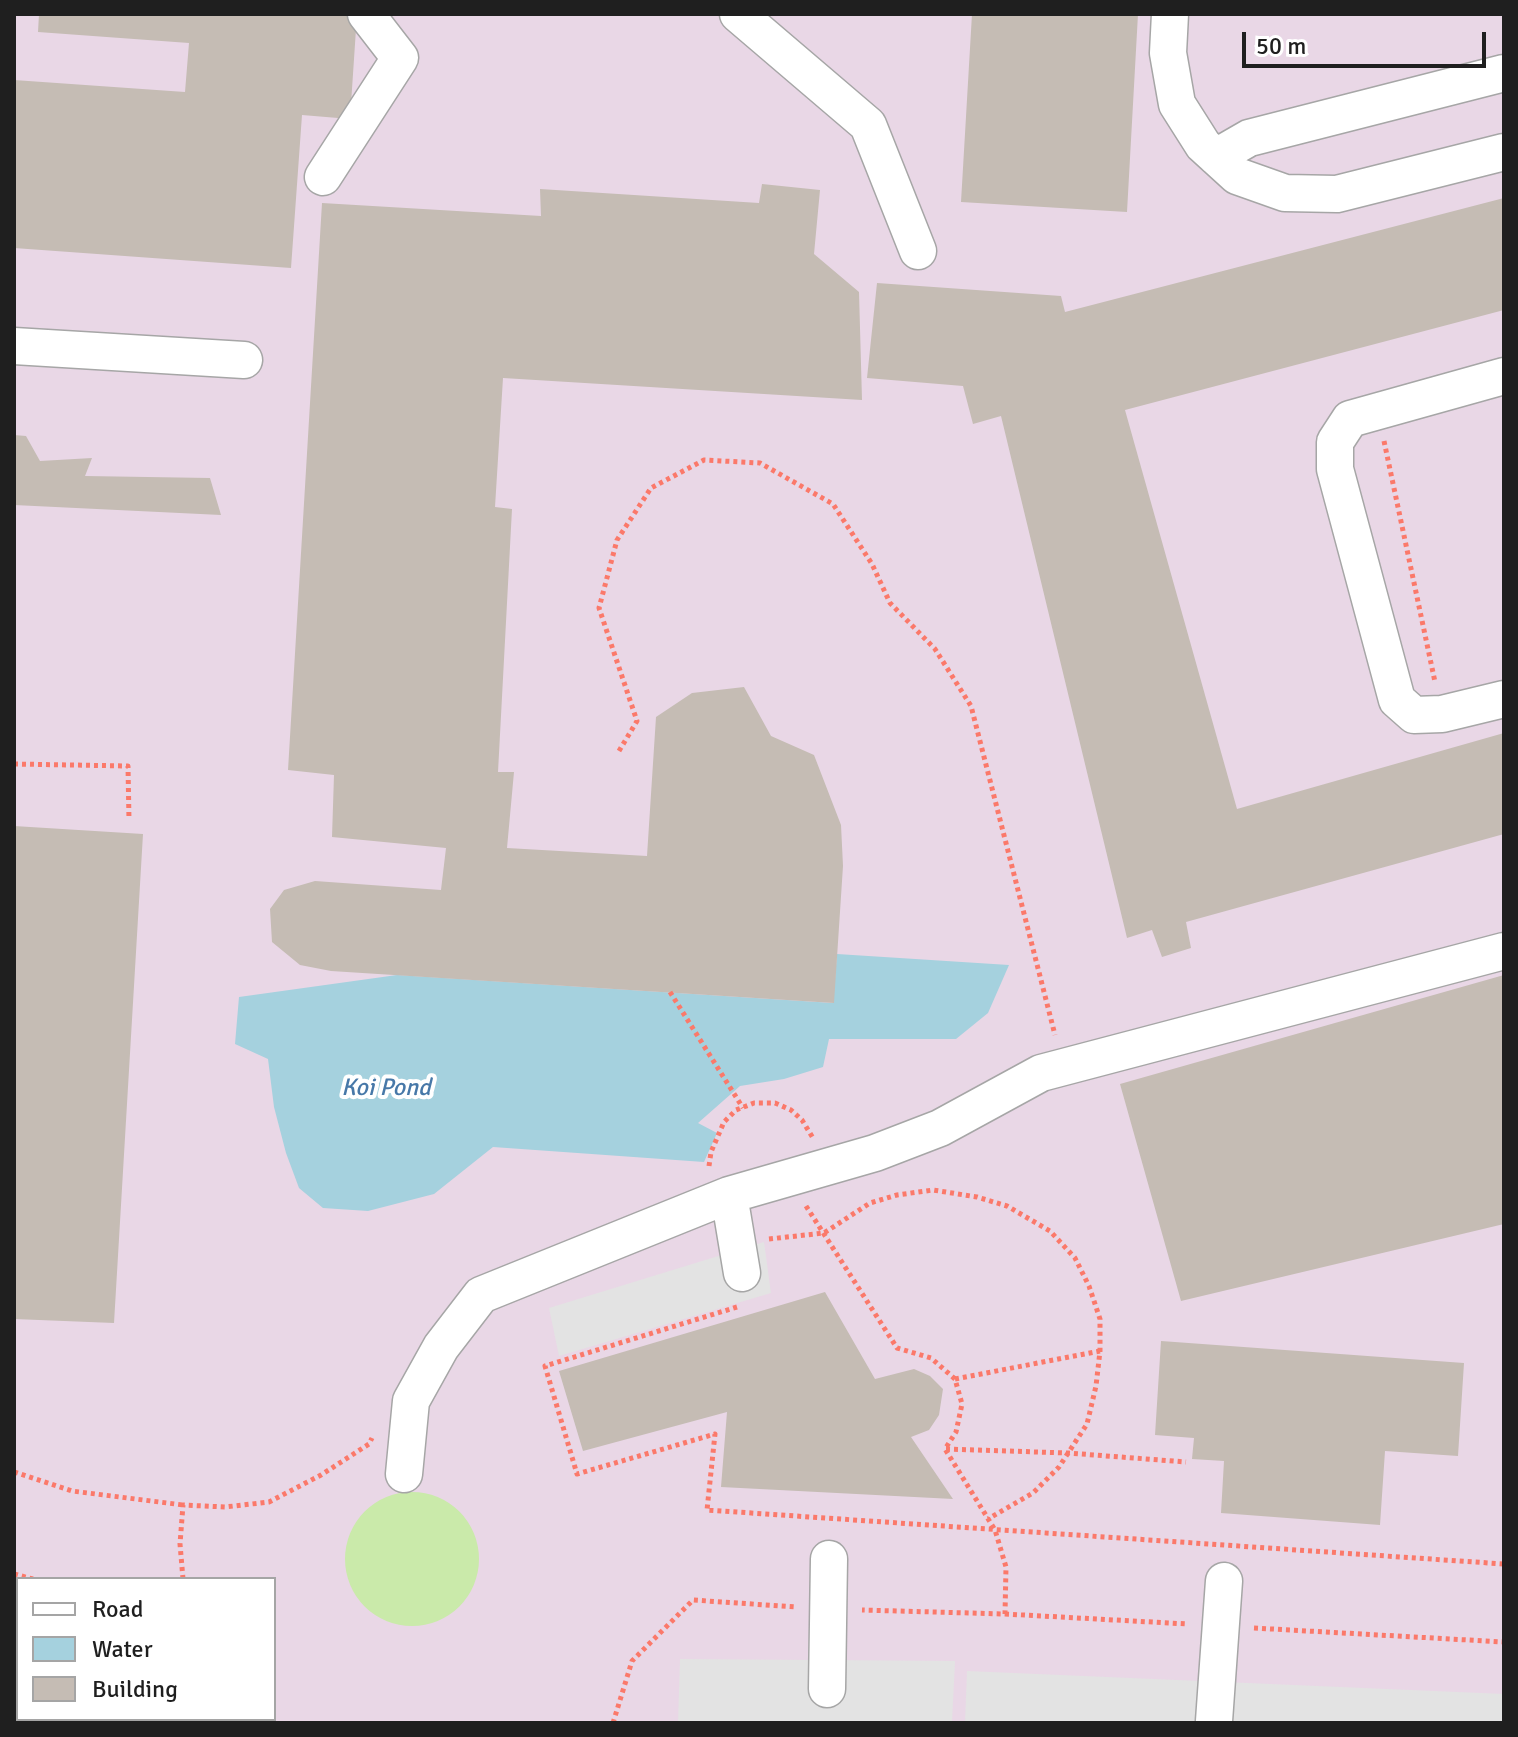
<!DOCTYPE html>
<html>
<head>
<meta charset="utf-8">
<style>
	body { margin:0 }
	#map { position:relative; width:1518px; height:1737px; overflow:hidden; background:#f0ece5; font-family:Signika,sans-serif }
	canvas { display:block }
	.frame { position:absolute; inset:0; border:16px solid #1f1f1f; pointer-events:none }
	.legend { position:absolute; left:16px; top:1577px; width:260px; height:144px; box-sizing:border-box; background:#fff; border:2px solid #a5a5a5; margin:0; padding:10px 14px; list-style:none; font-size:24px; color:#1f1f1f }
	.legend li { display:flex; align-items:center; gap:16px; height:40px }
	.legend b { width:40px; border:2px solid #a5a5a5 }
	.scale { position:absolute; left:1242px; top:32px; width:244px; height:36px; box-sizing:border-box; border:4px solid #1f1f1f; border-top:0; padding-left:10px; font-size:24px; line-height:28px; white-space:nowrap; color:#1f1f1f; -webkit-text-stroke:6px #fff; paint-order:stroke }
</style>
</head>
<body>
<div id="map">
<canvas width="1518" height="1737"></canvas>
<div class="frame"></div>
<ul class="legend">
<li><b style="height:10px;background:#fff"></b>Road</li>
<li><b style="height:22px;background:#a5d1de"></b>Water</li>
<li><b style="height:22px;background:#c5bcb4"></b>Building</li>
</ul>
<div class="scale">50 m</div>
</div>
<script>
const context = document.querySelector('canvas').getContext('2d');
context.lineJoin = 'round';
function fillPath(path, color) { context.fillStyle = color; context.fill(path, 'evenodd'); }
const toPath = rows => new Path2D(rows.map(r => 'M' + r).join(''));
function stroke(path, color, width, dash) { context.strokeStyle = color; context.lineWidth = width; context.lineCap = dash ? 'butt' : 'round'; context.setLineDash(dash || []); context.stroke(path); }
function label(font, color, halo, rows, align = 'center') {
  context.font = font + ' Signika,sans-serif'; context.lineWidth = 8; context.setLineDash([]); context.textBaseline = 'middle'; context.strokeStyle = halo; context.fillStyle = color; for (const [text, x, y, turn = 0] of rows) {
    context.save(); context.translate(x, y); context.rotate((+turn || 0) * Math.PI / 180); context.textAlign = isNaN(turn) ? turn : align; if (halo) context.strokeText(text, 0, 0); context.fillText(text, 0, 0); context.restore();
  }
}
fillPath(toPath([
	[14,14,1504,14,1504,1723,14,1723],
	[18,1579,274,1579,274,1719,18,1719]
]), '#e9d7e6');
fillPath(toPath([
	'345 1559a67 67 0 1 1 134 0a67 67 0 1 1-134 0Z'
]), '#caeaaa');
fillPath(toPath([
	[14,1583,18,1585,18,1719,213,1719,216,1723,14,1723]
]), '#a9d099');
fillPath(toPath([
	[764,1242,771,1293,559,1356,549,1308],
	[680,1659,955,1661,952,1723,678,1723],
	[967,1671,1504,1694,1504,1723,965,1723]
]), '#e3e3e3');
fillPath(toPath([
	[837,954,1009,965,988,1013,956,1039,829,1039,823,1067,784,1079,740,1086,698,1123,717,1133,704,1162,493,1147,434,1194,368,1211,323,1208,299,1188,286,1153,274,1107,268,1059,235,1044,239,997,397,975,833,1003]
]), '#a5d1de');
fillPath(toPath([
	[39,14,357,14,350,119,302,115,291,268,14,248,14,80,185,92,189,43,38,32],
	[972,14,1138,14,1127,212,961,202],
	[762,184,820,190,814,254,859,292,862,400,503,378,495,507,512,509,498,772,514,772,507,848,647,856,656,717,692,693,744,687,771,736,814,755,841,825,843,866,834,1003,331,971,300,965,272,942,270,909,284,890,315,881,441,890,446,848,332,837,334,775,288,770,322,203,541,216,540,189,759,203],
	[1504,198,1504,310,1125,410,1237,809,1504,733,1504,834,1186,922,1191,948,1162,957,1152,930,1127,938,1001,416,973,424,963,386,867,378,877,283,1061,296,1065,312],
	[14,435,26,436,40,461,92,458,85,476,210,478,221,515,14,505],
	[14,826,143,834,114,1323,14,1319],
	[1504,975,1504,1224,1181,1301,1120,1084],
	[825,1292,875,1379,914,1369,930,1376,943,1389,939,1415,929,1430,911,1437,953,1499,721,1487,727,1412,583,1451,559,1371],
	[1161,1341,1464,1363,1458,1456,1385,1451,1380,1525,1221,1513,1224,1461,1192,1459,1194,1438,1155,1435]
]), '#c5bcb4');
const minor = toPath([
	[738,14,868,125,918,251],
	[1170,14,1168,53,1177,104,1203,145,1237,176,1285,193,1337,194,1504,152],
	[1216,157,1249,138,1504,73],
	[323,177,400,58,366,14],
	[14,346,244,360],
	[1504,376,1350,419,1335,442,1335,469,1397,700,1414,715,1442,714,1504,699],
	[729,1195,742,1273],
	[404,1474,411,1401,441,1347,481,1295,729,1195,875,1153,940,1128,1041,1073,1504,951],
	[827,1689,829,1559],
	[1214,1721,1224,1581]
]);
stroke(minor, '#a6a6a6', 39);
stroke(toPath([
	[1384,441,1435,682],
	[619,751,637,721,599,608,617,540,651,488,704,460,760,463,833,504,872,564,890,603,935,649,971,706,1055,1035],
	[14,764,128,766,129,820],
	[670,992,743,1108],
	[709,1166,711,1152,724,1122,736,1110,754,1103,775,1103,791,1110,802,1120,813,1138],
	[806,1206,897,1348,931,1358,955,1379,962,1404,956,1432,945,1449,995,1530,1006,1567,1005,1614,862,1610],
	[769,1239,824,1233,870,1203,897,1195,933,1190,977,1197,1007,1206,1050,1231,1075,1258,1089,1286,1100,1319,1100,1351,1096,1386,1087,1424,1059,1467,1033,1493,988,1519],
	[737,1307,545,1366,577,1474,715,1434,707,1510,1504,1564],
	[955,1379,1100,1351],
	[946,1449,1068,1453,1186,1462],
	[14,1472,72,1491,183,1505],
	[14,1574,33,1579],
	[183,1579,180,1544,183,1505,225,1507,269,1502,321,1475,369,1444,372,1438],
	[1005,1614,1188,1624],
	[1254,1628,1504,1642],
	[229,1719,232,1723],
	[613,1723,632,1661,693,1600,796,1607]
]), '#fb796a', 5, [4, 4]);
stroke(minor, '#fff', 36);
label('italic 24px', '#4778a8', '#fff', [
	["Koi Pond",386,1089]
]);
</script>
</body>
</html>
